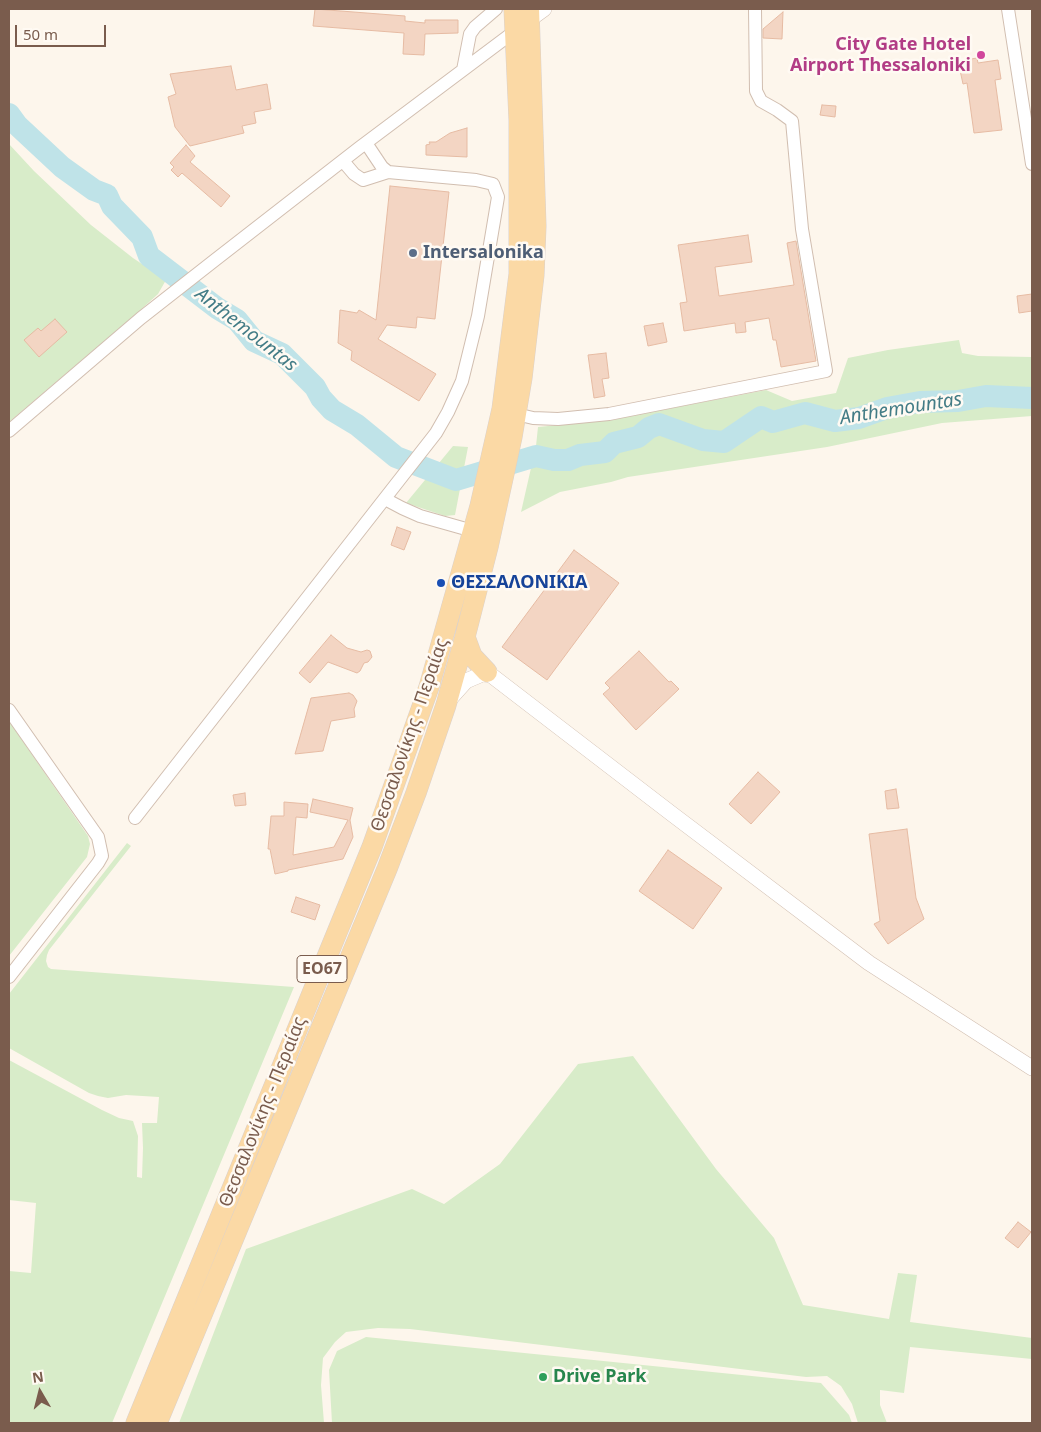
<!DOCTYPE html>
<html>
<head>
<meta charset="utf-8">
<style>
	body { margin:0 }
	#map { position:relative; width:1041px; height:1432px; overflow:hidden; background:#fdf6ec; font-family:"Noto Sans",sans-serif }
	canvas { display:block }
	.frame { position:absolute; inset:0; border:10px solid #7a5c4d; pointer-events:none }
	.north { position:absolute; left:15px; top:1367px; width:50px; height:50px; -webkit-text-stroke:4px #fffaf3; paint-order:stroke; rotate:352deg; font-size:14px; font-weight:700; line-height:20px; text-align:center; color:#7a5c4d }
	.north::after { content:''; display:block; margin:auto; width:18px; height:22px; background:#7a5c4d; clip-path:polygon(50% 0,100% 100%,50% 72%,0 100%) }
	.scale { position:absolute; left:15px; top:25px; width:91px; height:22px; box-sizing:border-box; border:2px solid #7a5c4d; border-top:0; padding-left:6px; font-size:15px; line-height:18px; white-space:nowrap; color:#7a5c4d; -webkit-text-stroke:4px #fffaf3; paint-order:stroke }
</style>
</head>
<body>
<div id="map">
<canvas width="1041" height="1432"></canvas>
<div class="frame"></div>
<div class="north">N</div>
<div class="scale">50 m</div>
</div>
<script>
const context = document.querySelector('canvas').getContext('2d');
context.lineJoin = 'round';
function fillPath(path, color) { context.fillStyle = color; context.fill(path, 'evenodd'); }
const toPath = rows => new Path2D(rows.map(r => 'M' + r).join(''));
function stroke(path, color, width, dash) { context.strokeStyle = color; context.lineWidth = width; context.lineCap = dash ? 'butt' : 'round'; context.setLineDash(dash || []); context.stroke(path); }
function label(font, color, halo, rows, align = 'center') {
  context.font = font + ' "Noto Sans",sans-serif'; context.lineWidth = 5; context.setLineDash([]); context.textBaseline = 'middle'; context.strokeStyle = halo; context.fillStyle = color; for (const [text, x, y, turn = 0] of rows) {
    context.save(); context.translate(x, y); context.rotate((+turn || 0) * Math.PI / 180); context.textAlign = isNaN(turn) ? turn : align; if (halo) context.strokeText(text, 0, 0); context.fillText(text, 0, 0); context.restore();
  }
}
fillPath(toPath([
	[9,144,34,171,91,225,133,258,166,280,158,294,136,314,9,422],
	[959,340,962,353,978,356,1032,357,1032,416,942,423,827,447,628,477,611,482,560,492,521,512,536,446,538,427,609,420,766,390,792,401,836,393,848,358,888,350],
	[453,446,468,447,455,515,445,516,406,503],
	[9,721,88,836,90,844,87,857,9,956],
	[127,843,131,846,49,950,47,955,46,961,48,967,51,969,294,987,112,1423,9,1423,9,1271,31,1273,36,1203,9,1200,9,1060,102,1110,119,1118,133,1121,138,1136,137,1177,142,1178,143,1148,142,1123,157,1123,159,1097,126,1095,108,1098,98,1096,89,1093,9,1048,9,994],
	[633,1056,716,1169,774,1238,803,1305,889,1319,898,1273,917,1275,910,1322,1032,1338,1032,1359,910,1347,904,1393,880,1390,880,1405,887,1423,858,1423,852,1404,841,1386,827,1376,806,1377,410,1329,378,1328,346,1332,335,1342,323,1358,321,1385,324,1423,179,1423,246,1249,412,1189,444,1204,500,1164,578,1064],
	[366,1337,821,1383,849,1415,852,1423,332,1423,329,1370,337,1351]
]), '#d8ecc9');
stroke(toPath([
	[9,114,17,125,62,167,94,190,107,195,112,206,142,237,149,256,217,308,237,320,254,341,282,354,315,387,321,398,332,410,357,425,396,457,456,480,536,456,554,460,568,460,580,455,605,452,614,443,638,437,649,428,659,424,703,440,724,442,761,417,773,422,805,413,835,421,859,418,887,408,920,402,958,401,986,396,1032,398]
]), '#bfe3e8', 22);
const building = toPath([
	[315,9,405,16,405,21,425,23,425,20,458,20,458,33,425,34,424,55,403,54,404,33,313,26,315,9],
	[783,12,782,39,763,38,763,29,783,12],
	[977,58,978,63,998,60,1001,79,995,80,1002,130,974,133,967,83,963,84,958,61,977,58],
	[231,66,236,90,267,84,271,109,254,112,256,123,242,126,244,133,190,146,175,127,168,97,176,94,170,74,231,66],
	[822,105,836,106,835,117,820,115,822,105],
	[467,128,467,157,426,155,426,145,430,144,429,142,436,142,450,133,467,128],
	[186,145,195,156,190,162,230,196,221,207,182,173,178,177,171,170,174,167,170,163,186,145],
	[390,186,449,192,435,319,417,317,416,328,387,325,378,339,436,374,419,401,351,360,352,351,338,343,340,310,357,313,359,310,376,320,390,186],
	[748,235,752,262,715,267,719,296,794,285,787,243,796,241,816,361,781,367,776,340,773,340,769,318,745,322,746,332,736,333,735,323,684,331,680,303,687,302,678,245,748,235],
	[1032,294,1032,311,1019,313,1017,296,1032,294],
	[55,319,67,332,39,357,24,340,38,328,41,331,55,319],
	[663,323,667,342,648,346,644,326,663,323],
	[606,353,609,378,602,379,605,396,594,398,588,355,606,353],
	[397,527,411,532,404,550,391,545,397,527],
	[574,550,619,583,547,680,502,647,574,550],
	[331,635,347,648,361,652,367,650,370,651,372,657,368,662,364,663,360,671,357,673,328,662,310,683,299,673,331,635],
	[639,651,669,682,671,681,679,689,636,730,603,694,610,688,605,683,639,651],
	[349,693,353,695,357,701,354,709,355,717,331,721,323,751,295,754,311,698,349,693],
	[758,772,780,792,751,824,729,804,758,772],
	[896,789,899,808,887,809,885,791,896,789],
	[245,793,246,805,235,806,233,795,245,793],
	[313,799,353,808,350,820,353,837,343,859,288,870,288,871,275,874,270,849,268,849,271,816,284,816,284,802,308,804,307,818,296,817,293,855,334,847,348,820,310,812,313,799],
	[907,829,916,898,924,919,888,944,874,924,880,921,869,834,907,829],
	[668,850,722,888,693,929,639,891,668,850],
	[296,897,320,905,315,920,291,912,296,897],
	[1018,1222,1031,1232,1018,1248,1005,1238,1018,1222]
]);
fillPath(building, '#f3d5c3');
stroke(building, '#e6bba3', 1);
const minor = toPath([
	[1008,9,1032,164],
	[463,70,470,34,475,27,496,9],
	[343,161,354,174,363,180,388,172],
	[516,414,533,418,558,419,609,414,826,371,802,229,792,121,777,110,761,101,756,91,755,9],
	[9,431,141,318,215,260,359,148,515,31],
	[385,499,402,508,420,516,473,531],
	[9,710,98,837,102,856,98,863,9,977],
	[135,818,436,433,448,412,462,381,478,316,498,197,493,184,476,180,388,172,382,167,366,143]
]);
const tertiary = toPath([
	[522,25,544,9],
	[449,700,466,681,487,672,672,814,869,963,1032,1068]
]);
const primary = toPath([
	[465,637,472,656,487,672],
	[136,1423,372,847,429,687,480,506,502,409,519,274,519,120,514,9],
	[157,1423,387,869,416,793,446,705,465,637,488,547,512,437,522,378,534,275,536,226,529,9]
]);
stroke(minor, '#d1beb0', 14);
stroke(tertiary, '#d1beb0', 16);
stroke(primary, '#dad1cd', 21);
stroke(minor, '#fff', 12);
stroke(tertiary, '#fff', 15);
stroke(primary, '#fbd9a5', 20);
for (const [x, y, r, color] of [
	[981,55,5,"#d1479c"],
	[413,253,5,"#5c6f8a"],
	[441,583,5,"#1a4fb4"],
	[543,1377,5,"#2e9e5b"]
]) { const dot = new Path2D(); dot.arc(x, y, r, 0, 2 * Math.PI); context.fillStyle = color; context.fill(dot); stroke(dot, '#fffaf3', 2); }
for (const [x, y, w] of [
	[322,969,50]
]) { const box = new Path2D(); box.roundRect(x - w / 2, y - 13.5, w, 27, 4); context.fillStyle = '#fffaf3'; context.fill(box); stroke(box, '#7a5c4d', 1); }
label('bold 16px', '#7a5c4d', null, [
	["ΕΟ67",322,969]
]);
label('bold 18px', '#b23c85', '#fffaf3', [
	["City Gate Hotel",971,45],
	["Airport Thessaloniki",971,66]
], 'right');
label('bold 18px', '#4e5e75', '#fffaf3', [
	["Intersalonika",423,253]
], 'left');
label('bold 18px', '#164399', '#fffaf3', [
	["ΘΕΣΣΑΛΟΝΙΚΙΑ",451,583]
], 'left');
label('18px', '#7a5c4d', '#fffaf3', [
	["Θεσσαλονίκης - Περαίας",410,735,-71],
	["Θεσσαλονίκης - Περαίας",263,1112,-68]
]);
label('bold 18px', '#27864d', '#fffaf3', [
	["Drive Park",553,1377]
], 'left');
label('italic 19px', '#437c86', '#fffaf3', [
	["Anthemountas",246,330,38],
	["Anthemountas",901,409,-9]
]);
</script>
</body>
</html>
